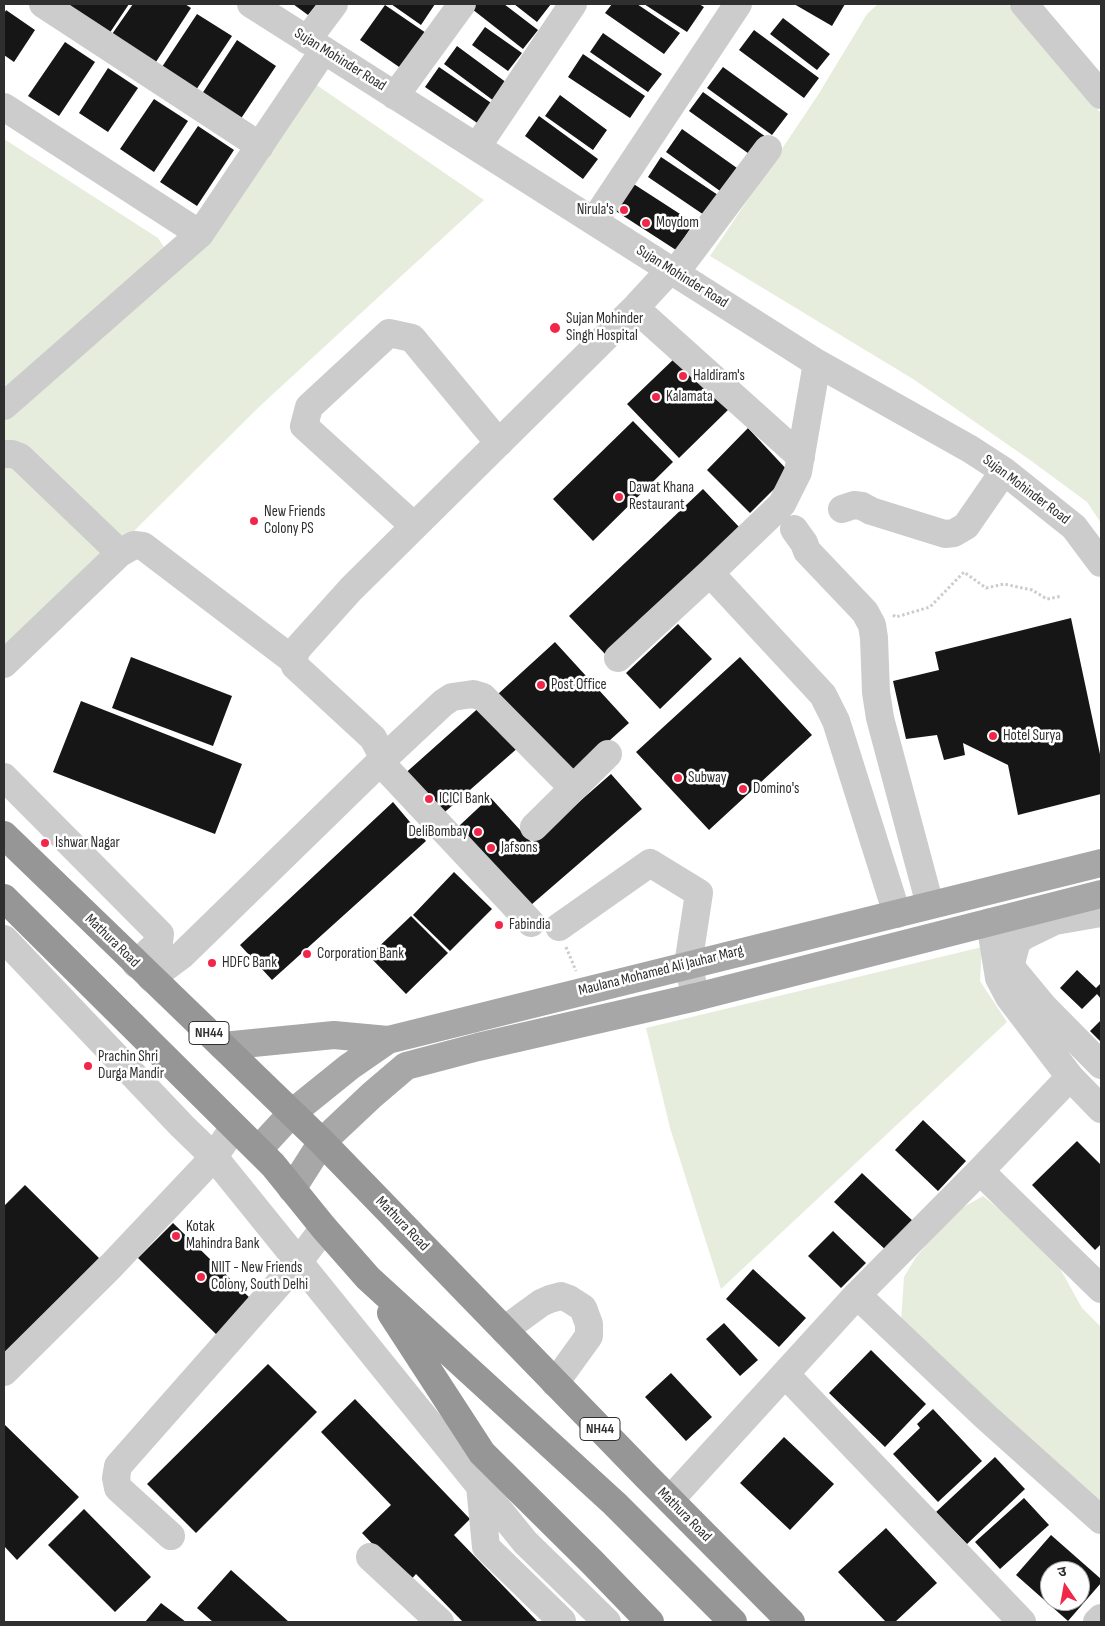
<!DOCTYPE html>
<html>
<head>
<meta charset="utf-8">
<style>
	body { margin:0 }
	#map { position:relative; width:1105px; height:1626px; overflow:hidden; background:#fff; font-family:"Sofia Sans Condensed","Noto Sans Devanagari",sans-serif }
	canvas { display:block }
	.frame { position:absolute; inset:0; border:5px solid #2f2f2f; pointer-events:none }
	.north { position:absolute; left:1040px; top:1561px; width:50px; height:50px; box-sizing:border-box; background:#fff; border:1px solid #acacac; border-radius:50%; rotate:348deg; font-size:14px; font-weight:700; line-height:20px; text-align:center; color:#2f2f2f }
	.north::after { content:''; display:block; margin:auto; width:18px; height:22px; background:#f22648; clip-path:polygon(50% 0,100% 100%,50% 72%,0 100%) }
</style>
</head>
<body>
<div id="map">
<canvas width="1105" height="1626"></canvas>
<div class="frame"></div>
<div class="north">उ</div>
</div>
<script>
const context = document.querySelector('canvas').getContext('2d');
context.lineJoin = 'round';
function fillPath(path, color) { context.fillStyle = color; context.fill(path, 'evenodd'); }
const toPath = rows => new Path2D(rows.map(r => 'M' + r).join(''));
function stroke(path, color, width, dash) { context.strokeStyle = color; context.lineWidth = width; context.lineCap = dash ? 'butt' : 'round'; context.setLineDash(dash || []); context.stroke(path); }
function label(font, color, halo, rows, align = 'center') {
  context.font = font + ' "Sofia Sans Condensed",sans-serif'; context.lineWidth = 5; context.setLineDash([]); context.textBaseline = 'middle'; context.strokeStyle = halo; context.fillStyle = color; for (const [text, x, y, turn = 0] of rows) {
    context.save(); context.translate(x, y); context.rotate((+turn || 0) * Math.PI / 180); context.textAlign = isNaN(turn) ? turn : align; if (halo) context.strokeText(text, 0, 0); context.fillText(text, 0, 0); context.restore();
  }
}
fillPath(toPath([
	[878,4,1008,4,1101,113,1101,523,1087,502,1030,460,913,379,710,256,818,95,867,14],
	[302,75,484,200,260,406,139,526,14,658,4,648,4,139,158,238,170,256],
	[982,947,980,981,1007,1022,721,1289,670,1128,646,1028],
	[983,1196,1030,1234,1057,1263,1082,1308,1101,1327,1101,1514,901,1321,904,1277,916,1257,955,1212]
]), '#e7eddc');
fillPath(toPath([
	[71,4,129,4,103,43,63,16],
	[133,4,185,4,191,8,154,65,110,37],
	[293,4,317,4,308,15],
	[391,4,435,4,421,25],
	[476,4,504,4,538,30,523,49,472,9],
	[514,4,551,4,537,22],
	[612,4,637,4,680,33,664,54,605,13],
	[644,4,699,4,704,7,687,32],
	[794,4,845,4,832,26],
	[385,5,426,33,402,69,360,40],
	[6,10,35,30,14,62,4,55,4,14],
	[197,14,232,36,192,96,158,73],
	[783,18,830,54,817,70,770,34],
	[485,27,522,53,508,71,472,45],
	[754,30,819,78,804,98,739,50],
	[603,33,662,74,648,92,590,52],
	[237,40,276,66,236,126,198,100],
	[65,42,95,62,59,116,28,96],
	[457,46,507,83,494,101,444,64],
	[583,54,645,96,630,118,568,77],
	[439,67,497,107,483,127,425,87],
	[723,67,788,114,772,135,707,88],
	[108,68,138,88,108,132,79,113],
	[703,92,766,137,752,156,689,111],
	[560,95,607,130,593,150,545,116],
	[154,99,188,121,154,172,120,149],
	[539,116,598,159,583,179,525,136],
	[198,126,234,150,197,206,160,182],
	[682,129,744,173,727,196,666,152],
	[661,157,724,199,710,219,648,177],
	[629,181,694,223,676,250,611,208],
	[677,356,729,409,679,458,627,404],
	[633,421,673,462,593,541,553,499],
	[748,428,790,473,750,513,707,470],
	[703,489,741,529,606,655,569,616],
	[1071,618,1101,759,1101,794,1018,815,1008,765,963,743,965,755,944,760,937,735,906,739,893,681,939,670,935,652],
	[678,624,712,659,660,709,626,673],
	[555,642,629,723,571,775,498,694],
	[131,657,232,696,213,746,112,708],
	[740,657,812,735,709,830,636,752],
	[81,701,242,764,215,834,53,772],
	[483,704,520,746,438,818,401,777],
	[611,774,642,809,531,905,459,826,490,797,532,843],
	[393,802,426,841,272,980,240,945],
	[454,872,492,909,450,951,413,915],
	[411,916,448,953,406,994,369,956],
	[1077,970,1096,988,1101,983,1101,999,1097,994,1082,1009,1060,988],
	[1101,1020,1101,1042,1090,1031],
	[923,1120,966,1161,938,1191,895,1150],
	[1077,1141,1101,1165,1101,1244,1095,1250,1032,1185],
	[862,1173,915,1223,888,1252,834,1202],
	[25,1185,99,1258,4,1354,4,1206],
	[173,1223,254,1302,219,1337,138,1258],
	[833,1231,866,1263,841,1288,808,1256],
	[753,1269,806,1318,779,1347,726,1299],
	[724,1323,758,1360,740,1376,706,1339],
	[871,1350,926,1404,885,1447,829,1393],
	[268,1364,317,1412,196,1533,147,1484],
	[671,1373,712,1417,686,1441,645,1397],
	[355,1399,470,1519,454,1535,538,1622,463,1622,416,1574,409,1582,362,1533,391,1505,321,1432],
	[933,1409,982,1461,938,1502,893,1454,920,1428,917,1424],
	[4,1424,79,1497,17,1560,4,1546],
	[784,1437,834,1484,790,1530,740,1483],
	[995,1457,1025,1489,967,1544,936,1512],
	[1024,1498,1049,1525,1000,1569,975,1542],
	[84,1509,151,1577,115,1612,48,1545],
	[886,1528,937,1583,895,1622,886,1622,838,1572],
	[1051,1535,1101,1579,1101,1583,1068,1621,1016,1575],
	[1050,1571,1080,1571,1080,1601,1050,1601],
	[231,1570,289,1622,213,1622,197,1608],
	[161,1603,186,1622,145,1622]
]), '#161616');
stroke(toPath([
	[893,615,896,617,930,607,964,572,986,588,1004,584,1032,590,1047,599,1062,596],
	[566,947,576,971]
]), '#ccc', 3, [2.5, 2.5]);
stroke(toPath([
	[43,4,260,146],
	[251,4,817,363,970,449,1004,471,1074,527,1101,563],
	[1024,4,1101,95],
	[307,40,334,4],
	[395,96,462,4],
	[4,107,200,234],
	[477,147,573,4],
	[594,221,738,4],
	[675,273,768,149],
	[635,308,801,457],
	[4,406,200,234,324,50],
	[4,454,12,454,20,457,120,553],
	[842,509,854,505,862,506,871,511,945,534,954,533,966,526,1004,471],
	[414,526,304,426,309,407,389,333,412,338,499,443],
	[794,529,804,543,807,551,865,612,872,625,874,638,876,692,880,718,930,905],
	[710,573,823,695,836,721,897,914],
	[618,658,710,573,782,504,798,472,817,363],
	[4,664,120,553,134,545,143,546,293,660],
	[4,777,160,934,159,942,136,964],
	[534,827,608,754],
	[1101,913,1055,921,1024,936,1017,941,1011,963,1014,971,1043,1006,1101,1065],
	[990,922,999,978,1009,997,1070,1077,1101,1109],
	[531,923,380,762,443,703,452,697,473,694,483,697,573,788],
	[559,927,650,863,699,893,688,965,696,997],
	[4,939,182,1126,214,1157,525,1542,607,1622],
	[151,978,182,955,380,762,381,753,373,738,295,666,293,660,297,649,351,589,635,308,670,270],
	[980,1171,1101,1289],
	[857,1295,986,1417,1101,1520],
	[504,1330,541,1303,550,1299,561,1296,569,1299,583,1308,589,1324,589,1336,555,1383],
	[4,1372,111,1266,214,1157,234,1127],
	[785,1374,1022,1622],
	[480,1486,486,1547,562,1621,560,1622],
	[670,1500,857,1295,980,1171,1070,1077],
	[171,1536,118,1488,116,1478,118,1466,299,1261,324,1228],
	[370,1557,440,1622],
	[1097,1622,1101,1618]
]), '#ccc', 28);
stroke(toPath([
	[223,1046,334,1035,388,1040],
	[258,1150,292,1113,349,1067,388,1040,1101,863],
	[292,1189,322,1142,372,1095,406,1066,478,1047,696,997,1101,894]
]), '#a7a7a7', 28);
stroke(toPath([
	[4,835,322,1142,647,1477,791,1622],
	[4,898,273,1165,324,1228,368,1278,615,1504,733,1622],
	[391,1313,482,1453,591,1561,650,1622]
]), '#969696', 28);
for (const [x, y, r, color] of [
	[624,210,5,"#f22648"],
	[646,223,5,"#f22648"],
	[555,328,6,"#f22648"],
	[683,376,5,"#f22648"],
	[656,397,5,"#f22648"],
	[619,497,5,"#f22648"],
	[254,521,5,"#f22648"],
	[541,685,5,"#f22648"],
	[993,736,5,"#f22648"],
	[678,778,5,"#f22648"],
	[743,789,5,"#f22648"],
	[429,799,5,"#f22648"],
	[478,832,5,"#f22648"],
	[45,843,5,"#f22648"],
	[491,848,5,"#f22648"],
	[499,925,5,"#f22648"],
	[307,954,5,"#f22648"],
	[212,963,5,"#f22648"],
	[88,1066,5,"#f22648"],
	[176,1236,5,"#f22648"],
	[201,1277,5,"#f22648"]
]) { const dot = new Path2D(); dot.arc(x, y, r, 0, 2 * Math.PI); context.fillStyle = color; context.fill(dot); stroke(dot, '#fff', 2); }
for (const [x, y, w] of [
	[209,1033,40],
	[600,1429,40]
]) { const box = new Path2D(); box.roundRect(x - w / 2, y - 11.5, w, 23, 4); context.fillStyle = '#fff'; context.fill(box); stroke(box, '#2f2f2f', 1); }
label('bold 14px', '#2f2f2f', null, [
	["NH44",209,1033],
	["NH44",600,1429]
]);
label('15px', '#2f2f2f', '#fff', [
	["Sujan Mohinder Road",340,60,32],
	["Sujan Mohinder Road",682,277,32],
	["Sujan Mohinder Road",1026,490,37],
	["Mathura Road",112,941,44],
	["Maulana Mohamed Ali Jauhar Marg",661,971,-14],
	["Mathura Road",402,1224,46],
	["Mathura Road",684,1515,45]
]);
label('15px', '#2f2f2f', '#fff', [
	["Nirula's",614,210,"right"],
	["Moydom",656,223],
	["Sujan Mohinder",566,319],
	["Singh Hospital",566,336],
	["Haldiram's",693,376],
	["Kalamata",666,397],
	["Dawat Khana",629,488],
	["Restaurant",629,505],
	["New Friends",264,512],
	["Colony PS",264,529],
	["Post Office",551,685],
	["Hotel Surya",1003,736],
	["Subway",688,778],
	["Domino's",753,789],
	["ICICI Bank",439,799],
	["DeliBombay",468,832,"right"],
	["Ishwar Nagar",55,843],
	["Jafsons",501,848],
	["Fabindia",509,925],
	["Corporation Bank",317,954],
	["HDFC Bank",222,963],
	["Prachin Shri",98,1057],
	["Durga Mandir",98,1074],
	["Kotak",186,1227],
	["Mahindra Bank",186,1244],
	["NIIT - New Friends",211,1268],
	["Colony, South Delhi",211,1285]
], 'left');
</script>
</body>
</html>
